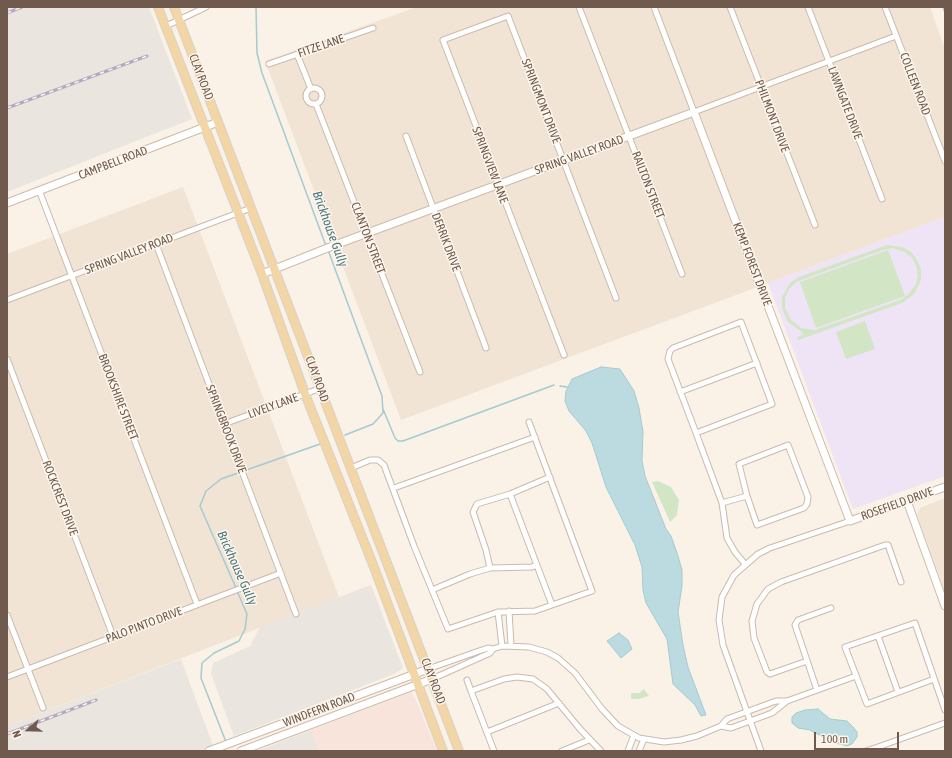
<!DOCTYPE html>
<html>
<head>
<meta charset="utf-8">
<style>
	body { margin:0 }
	#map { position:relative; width:952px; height:758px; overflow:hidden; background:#faf2e6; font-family:"Asap Condensed",sans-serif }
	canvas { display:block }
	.frame { position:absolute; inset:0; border:8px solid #705a4d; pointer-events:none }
	.north { position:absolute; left:8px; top:710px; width:40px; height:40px; -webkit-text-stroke:3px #fdf6ec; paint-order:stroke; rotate:250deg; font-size:11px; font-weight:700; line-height:16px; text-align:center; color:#705a4d }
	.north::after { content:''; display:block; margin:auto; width:14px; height:18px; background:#705a4d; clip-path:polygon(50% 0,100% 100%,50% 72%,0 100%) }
	.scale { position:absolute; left:814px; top:732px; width:85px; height:18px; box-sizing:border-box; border:2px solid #705a4d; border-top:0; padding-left:5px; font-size:12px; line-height:14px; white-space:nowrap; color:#705a4d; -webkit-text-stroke:3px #fdf6ec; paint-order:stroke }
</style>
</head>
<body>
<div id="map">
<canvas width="952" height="758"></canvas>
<div class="frame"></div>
<div class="north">N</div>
<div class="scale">100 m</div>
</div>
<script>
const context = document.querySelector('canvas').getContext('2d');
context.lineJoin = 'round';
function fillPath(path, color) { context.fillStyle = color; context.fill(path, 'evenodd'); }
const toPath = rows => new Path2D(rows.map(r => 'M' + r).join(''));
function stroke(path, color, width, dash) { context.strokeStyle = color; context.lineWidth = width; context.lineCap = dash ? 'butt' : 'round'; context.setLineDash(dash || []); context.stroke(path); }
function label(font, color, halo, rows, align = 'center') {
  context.font = font + ' "Asap Condensed",sans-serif'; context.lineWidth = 3; context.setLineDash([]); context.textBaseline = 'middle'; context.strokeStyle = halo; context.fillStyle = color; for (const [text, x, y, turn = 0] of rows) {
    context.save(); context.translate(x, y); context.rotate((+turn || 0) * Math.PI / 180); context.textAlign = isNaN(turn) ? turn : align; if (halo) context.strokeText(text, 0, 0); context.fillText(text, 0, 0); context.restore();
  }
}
fillPath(toPath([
	[417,7,930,7,945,49,945,217,401,420,265,61],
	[183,187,339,597,7,726,7,254],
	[945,498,945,591,917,514,920,508]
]), '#f1e4d5');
fillPath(toPath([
	[411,692,416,700,437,751,319,751,311,730]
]), '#f9e4db');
fillPath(toPath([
	[7,7,149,7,192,119,7,192],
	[371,585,403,668,394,674,234,736,211,674,213,663,250,646,260,627],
	[181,659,215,751,7,751,7,726],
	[311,730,319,751,257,751]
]), '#eae5df');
fillPath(toPath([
	[945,217,945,476,853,509,768,283]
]), '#efe3f6');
fillPath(toPath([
	[887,245,902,247,911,252,917,260,921,269,921,280,914,294,902,303,798,340,797,337,803,335,802,332,788,322,782,308,782,297,790,283,799,277],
	[892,248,905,252,912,258,916,265,918,275,916,284,908,295,900,300,815,330,801,328,791,320,785,308,785,298,789,289,796,282,883,250],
	[888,250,905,296,816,328,800,282],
	[865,321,875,349,846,359,836,332],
	[658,481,671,487,679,500,677,515,670,522,652,482],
	[644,689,649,696,638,699,631,699,631,693,639,693]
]), '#d2e6c6');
const water = toPath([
	[601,367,620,369,634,391,639,408,643,432,642,461,645,476,666,529,671,536,678,556,682,570,682,586,678,612,683,645,688,667,706,715,701,716,695,705,673,684,667,639,646,603,643,590,642,567,635,545,606,487,592,443,586,431,569,411,565,401,566,391,572,379,601,367],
	[619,633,628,640,632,649,621,658,607,641,619,633],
	[818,709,830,719,847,721,854,728,857,732,857,737,852,744,847,746,832,742,810,730,798,728,792,723,792,717,796,713,805,710,818,709]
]);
fillPath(water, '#bcdbe1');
stroke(water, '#a4cad2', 1);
stroke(toPath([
	[256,7,257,53,262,73,326,246],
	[943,7,945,13],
	[328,250,382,396,383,413,373,424,345,435],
	[560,386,567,387],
	[383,409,395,438,398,441,403,441,554,385],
	[236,588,200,506,206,491,221,479,320,444],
	[226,742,201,678,202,663,214,653,239,641,245,629,247,614,237,591]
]), '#a4cad2', 1.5);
const street = toPath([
	[579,7,682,274],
	[654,7,694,112,896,36],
	[730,7,815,225],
	[808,7,882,199],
	[885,7,945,161],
	[166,26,206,7],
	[297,54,311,89],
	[269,64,373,28],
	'306 96a8 8 0 1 1 16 0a8 8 0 1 1-16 0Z',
	[316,104,420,372],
	[406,136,486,348],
	[39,190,197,604],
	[156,244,296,614],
	[7,300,251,208],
	[564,355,443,40,508,16,616,298],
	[7,359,113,636],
	[680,392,757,363],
	[224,424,321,388],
	[696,433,772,404,741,322,673,348,670,351,668,359,696,433,722,503,727,538,735,552,745,564],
	[351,468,370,460,378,460,384,465,414,546,448,629,498,612,535,611,592,591,529,422],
	[394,488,535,437],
	[510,494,552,605],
	[722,503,747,496,739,464,788,445,808,497,807,504,804,508,757,525,747,496],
	[490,568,486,550,473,512,477,504,510,494,550,477],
	[432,590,470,574,490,568,532,567,537,565],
	[509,611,511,645],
	[498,612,502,646],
	[7,615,43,708],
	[878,636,898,692],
	[807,661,770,674,767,672,754,638,752,621,757,604,768,589,781,582,885,545,888,545,901,582],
	[428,669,479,651,488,648,493,649],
	[7,677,281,573],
	[432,679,490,653,493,649,502,646,529,647,547,652,558,658,575,673,602,709,618,726,639,738,664,742,681,740,697,736,721,726,727,719,776,701,787,701,856,676],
	[934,679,867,704,845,647,915,623,945,710],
	[467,680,471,691,504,679,517,677,533,679,547,689,580,729,601,751],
	[817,690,795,625,798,620,831,608],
	[471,691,494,751],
	[721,726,731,728,772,713,787,701],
	[487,732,559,703],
	[562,751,589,740],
	[628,751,634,735],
	[639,751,644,739],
	[761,751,723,645,719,620,722,597,734,575,758,554,770,548,850,521],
	[866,751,878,747],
	[880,751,878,747,945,723]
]);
const secondary = toPath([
	[7,203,218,122],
	[262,274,335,245,694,112,850,521,945,487],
	[907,501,945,606],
	[209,751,428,669],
	[241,751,432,679]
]);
const primary = toPath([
	[158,7,262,274,305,394,372,562,443,751],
	[174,7,459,751]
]);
stroke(street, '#cabaad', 7);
stroke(secondary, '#cdbbab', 9);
stroke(primary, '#d7d1cd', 10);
stroke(street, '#fff', 5);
stroke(secondary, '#fff', 7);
stroke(primary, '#f2d6a5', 8);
const rail = toPath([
	[7,13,22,7],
	[7,108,147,56],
	[7,734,96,700]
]);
stroke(rail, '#b5a6c2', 3);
stroke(rail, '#fdf6ec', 1.5, [4.5]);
label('12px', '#705a4d', '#fdf6ec', [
	["FITZE LANE",321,46,-19],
	["CLAY ROAD",201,77,69],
	["COLLEEN ROAD",915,84,69],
	["SPRINGMONT DRIVE",541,101,69],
	["LAWNGATE DRIVE",845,103,69],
	["PHILMONT DRIVE",772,116,69],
	["SPRING VALLEY ROAD",579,155,-20],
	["CAMPBELL ROAD",113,163,-21],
	["SPRINGVIEW LANE",490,165,69],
	["RAILTON STREET",648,185,69],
	["CLANTON STREET",368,238,69],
	["DERRIK DRIVE",446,242,69],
	["SPRING VALLEY ROAD",129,254,-21],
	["KEMP FOREST DRIVE",752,264,69],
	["CLAY ROAD",317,379,70],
	["BROOKSHIRE STREET",118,397,69],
	["LIVELY LANE",273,406,-20],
	["SPRINGBROOK DRIVE",226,429,69],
	["ROCKCREST DRIVE",60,498,69],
	["ROSEFIELD DRIVE",897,504,-20],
	["PALO PINTO DRIVE",144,625,-21],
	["CLAY ROAD",433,681,69],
	["WINDFERN ROAD",319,710,-21]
]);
label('italic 13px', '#4a7781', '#fdf6ec', [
	["Brickhouse Gully",330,229,70],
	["Brickhouse Gully",237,568,66]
]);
</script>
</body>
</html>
